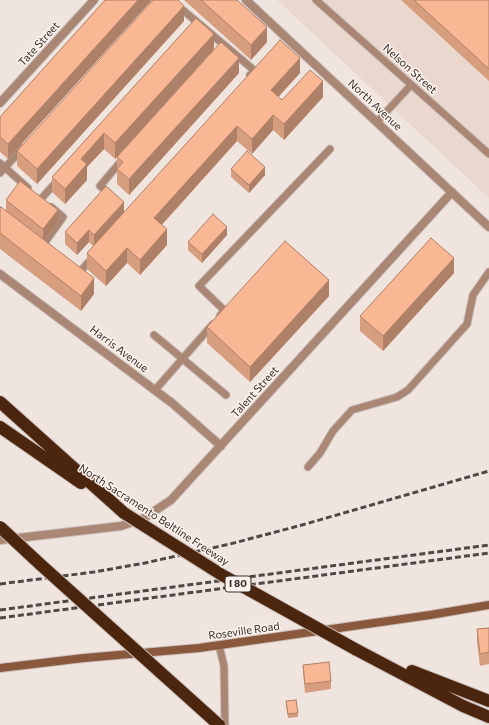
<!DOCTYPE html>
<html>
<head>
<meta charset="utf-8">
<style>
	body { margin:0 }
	canvas { display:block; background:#f0e4df }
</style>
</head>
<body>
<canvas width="489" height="725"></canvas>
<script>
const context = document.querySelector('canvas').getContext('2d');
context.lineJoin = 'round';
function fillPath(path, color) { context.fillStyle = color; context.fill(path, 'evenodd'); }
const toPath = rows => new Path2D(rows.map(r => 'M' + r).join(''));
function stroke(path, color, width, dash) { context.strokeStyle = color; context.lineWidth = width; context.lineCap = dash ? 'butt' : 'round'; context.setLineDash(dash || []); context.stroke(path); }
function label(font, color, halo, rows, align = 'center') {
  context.font = font + ' Commissioner,sans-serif'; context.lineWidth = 3; context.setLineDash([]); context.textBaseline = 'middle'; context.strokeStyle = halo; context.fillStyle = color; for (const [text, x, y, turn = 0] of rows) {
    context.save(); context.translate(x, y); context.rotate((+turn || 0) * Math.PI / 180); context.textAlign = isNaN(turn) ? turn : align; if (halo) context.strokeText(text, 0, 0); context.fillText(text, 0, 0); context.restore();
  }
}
fillPath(toPath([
	[277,0,489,0,489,198]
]), '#ead8ce');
const service = toPath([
	[171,0,255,71,250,75],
	[316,0,489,154],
	[377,122,411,85],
	[0,163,28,188],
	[0,173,23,148],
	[109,194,100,186,123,159],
	[41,199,58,180],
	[41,248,63,217,51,207],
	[76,273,78,274,93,257],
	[220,316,224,310,199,286,330,149],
	[154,335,226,395],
	[155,390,213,324],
	[308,467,320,453,333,431,352,410,397,397,408,390,467,324,473,295,489,272],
	[219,645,224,666,225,725]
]);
const minor = toPath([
	[246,0,489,227],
	[0,103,94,0],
	[0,274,172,403,221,446],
	[0,540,121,526,144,518,171,500,452,192]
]);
const secondary = toPath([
	[0,668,84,658,199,648,430,615,489,605]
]);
const motorway = toPath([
	[0,402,124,513],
	[0,427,81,483],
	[355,649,463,706,489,717],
	[412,671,489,701]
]);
stroke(service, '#cbc0bc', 9);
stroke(minor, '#cbc0bc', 10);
stroke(secondary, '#cbc0bc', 10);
stroke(motorway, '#cbc0bc', 14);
stroke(service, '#aa8774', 7);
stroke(minor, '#aa8774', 8);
stroke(secondary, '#8a583d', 8);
stroke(motorway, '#4c250e', 12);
stroke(toPath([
	[0,584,94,572,145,563,230,544,302,525,489,471],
	[0,610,489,545],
	[0,618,489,553]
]), '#4e4947', 3, [6, 3]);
const motorwayBridge = toPath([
	[124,513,222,575,355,649],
	[0,527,41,565,219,725]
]);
stroke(motorwayBridge, '#cbc0bc', 14, []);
stroke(motorwayBridge, '#4c250e', 12);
fillPath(toPath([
	[105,0,8,159,0,152,0,117],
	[184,0,237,0,267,42,251,60],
	[401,0,489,0,489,81],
	[196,18,214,49,115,159,104,149,87,167,87,180,65,204,52,192,52,177],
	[184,21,37,184,17,166,17,151],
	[239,73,129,195,117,184,117,157],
	[300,73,278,97,282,100,323,97,284,140,273,130,252,154,237,141,162,225,167,245,140,275,127,263,106,286,87,269,87,253,93,246,89,242,77,255,65,244,65,232,124,212],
	[231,169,265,175,249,193,231,177],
	[6,200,58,222,44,240,94,294,81,311,0,249,0,208,6,210],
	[227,235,202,263,188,250,188,242],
	[454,273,383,351,360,331,360,316],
	[329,296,250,382,207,343,207,327],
	[489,628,489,664,480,666,477,641,477,629],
	[303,665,331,681,331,689,305,693,303,673],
	[286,701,298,713,298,717,288,718,286,705]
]), '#d79d7f');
fillPath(toPath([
	[138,0,152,0,8,159,8,144],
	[184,6,184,21,37,184,37,169],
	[267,27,267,42,251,60,251,45],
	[214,34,214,49,115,159,115,143],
	[239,58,239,73,129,195,129,179],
	[300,58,300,73,271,105,271,90],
	[323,81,323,97,284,140,284,124],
	[273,115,273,130,252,154,252,139],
	[237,126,237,141,154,233,154,218],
	[104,133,104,149,87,167,87,180,65,204,65,189,81,159],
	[265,167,265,175,249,193,249,185],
	[124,202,124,214,94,247,94,235],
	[58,210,58,222,43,241,43,229],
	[227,227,227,235,202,263,202,254],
	[167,229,167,245,140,275,140,260],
	[89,230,89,242,77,255,77,243],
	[127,248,127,263,106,286,106,271],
	[454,258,454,273,383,351,383,336],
	[94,278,94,294,81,311,81,296],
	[329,280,329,296,250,382,250,367]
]), '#af8068');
const building = toPath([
	[105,0,138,0,8,144,0,137,0,117,105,0],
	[153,0,178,0,184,6,37,169,17,151,153,0],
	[201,0,237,0,267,27,251,45,201,0],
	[414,0,489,0,489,69,414,0],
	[196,18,214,34,115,143,104,133,81,159,87,164,65,189,52,177,196,18],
	[280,40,300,58,271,90,282,100,310,70,323,81,284,124,273,115,252,139,237,126,154,218,167,229,140,260,127,248,106,271,87,253,280,40],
	[221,42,239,58,129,179,117,169,123,162,117,157,221,42],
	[247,151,265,167,249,185,231,169,247,151],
	[20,181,58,210,43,229,6,200,20,181],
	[106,186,124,202,94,235,89,230,77,243,65,232,106,186],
	[1,207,94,278,81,296,0,233,0,208,1,207],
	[213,214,227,227,202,254,188,242,213,214],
	[431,238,454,258,383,336,360,316,431,238],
	[285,241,329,280,250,367,207,327,285,241],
	[489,628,489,652,480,654,477,629,489,628],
	[329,662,331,681,305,684,303,665,329,662],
	[296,700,298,713,288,714,286,701,296,700]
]);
fillPath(building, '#fab794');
stroke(building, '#af8068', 1);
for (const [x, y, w] of [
	[238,584,26]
]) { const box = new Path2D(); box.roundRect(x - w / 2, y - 8, w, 16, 3); context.fillStyle = '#fdf2ec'; context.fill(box); stroke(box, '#35312f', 1); }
label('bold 10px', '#35312f', null, [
	["I 80",238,584]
]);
label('11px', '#35312f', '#fdf2ec', [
	["Tate Street",39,44,-48],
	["Nelson Street",410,69,42],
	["North Avenue",375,105,43],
	["Harris Avenue",119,349,37],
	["Talent Street",255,392,-48],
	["North Sacramento Beltline Freeway",154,515,33],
	["Roseville Road",244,631,-8]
]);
</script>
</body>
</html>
